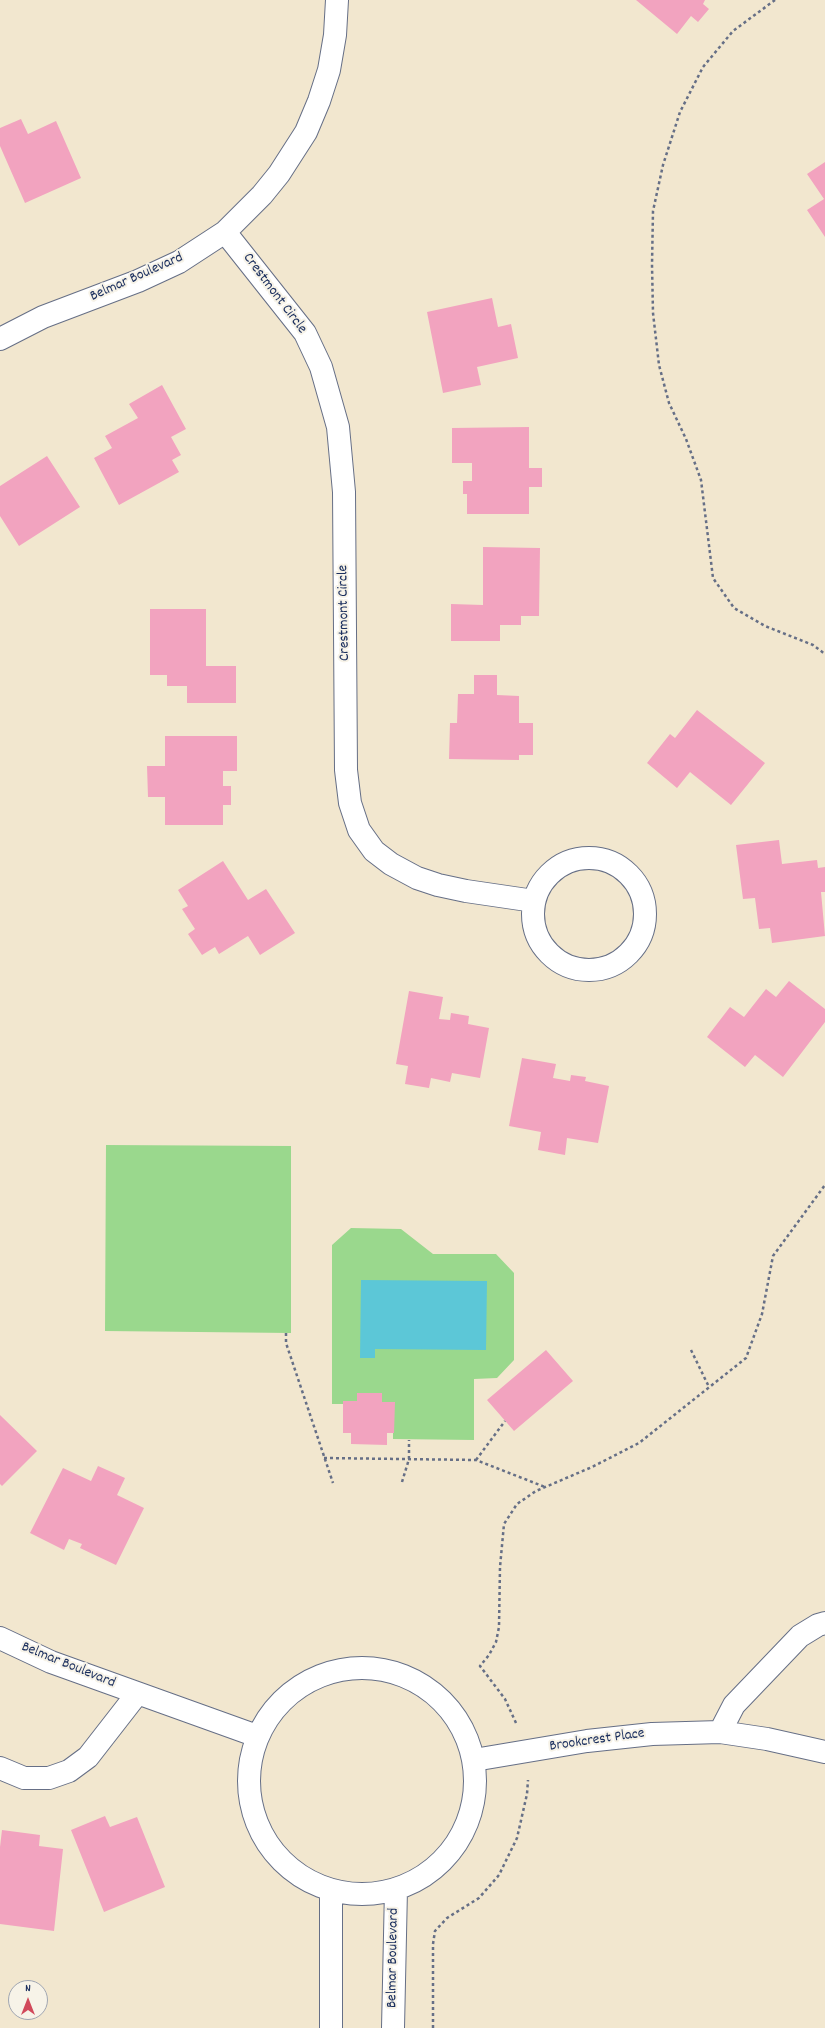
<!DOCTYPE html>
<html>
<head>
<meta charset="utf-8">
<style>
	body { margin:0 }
	#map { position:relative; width:825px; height:2028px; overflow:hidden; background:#f2e7cf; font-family:Dekko,sans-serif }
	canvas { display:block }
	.north { position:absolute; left:8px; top:1980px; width:40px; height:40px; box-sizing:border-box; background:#f7f3e8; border:1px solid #9fa5b1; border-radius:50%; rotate:0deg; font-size:11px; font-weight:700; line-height:16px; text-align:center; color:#1b2f5e }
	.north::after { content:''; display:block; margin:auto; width:14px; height:18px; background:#d1495b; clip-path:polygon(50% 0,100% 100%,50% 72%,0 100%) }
</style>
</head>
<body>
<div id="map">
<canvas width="825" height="2028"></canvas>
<div class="north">N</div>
</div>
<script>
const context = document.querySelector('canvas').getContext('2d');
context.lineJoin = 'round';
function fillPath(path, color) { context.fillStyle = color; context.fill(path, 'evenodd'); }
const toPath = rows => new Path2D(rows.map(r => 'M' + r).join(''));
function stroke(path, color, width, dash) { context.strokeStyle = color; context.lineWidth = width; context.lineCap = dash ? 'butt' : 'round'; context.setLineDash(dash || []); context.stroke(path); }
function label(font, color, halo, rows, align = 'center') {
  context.font = font + ' Dekko,sans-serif'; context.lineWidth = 4; context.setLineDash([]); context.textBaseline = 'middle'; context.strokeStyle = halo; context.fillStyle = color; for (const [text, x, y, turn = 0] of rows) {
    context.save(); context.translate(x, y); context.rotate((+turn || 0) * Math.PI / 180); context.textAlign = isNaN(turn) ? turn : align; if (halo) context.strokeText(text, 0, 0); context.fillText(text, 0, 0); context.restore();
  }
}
fillPath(toPath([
	[106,1145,291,1146,291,1333,105,1331],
	[351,1228,401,1229,433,1254,496,1254,514,1273,514,1360,497,1378,474,1379,474,1440,393,1439,393,1404,332,1404,332,1245]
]), '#9ad88d');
fillPath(toPath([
	[361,1280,487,1281,486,1350,375,1349,375,1358,360,1358]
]), '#5cc7d7');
fillPath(toPath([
	[636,0,705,0,703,4,709,9,698,22,691,16,677,34],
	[21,119,28,134,56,121,81,178,25,203,0,146,0,128],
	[825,162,825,237,807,210,824,199,807,174],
	[492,298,498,327,511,324,518,358,477,367,481,385,443,393,427,312],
	[162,385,186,429,171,437,181,455,172,460,179,472,119,505,94,458,112,448,105,436,138,418,129,404],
	[529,427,529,468,542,468,542,487,529,487,529,514,467,514,467,494,463,494,463,481,472,481,472,463,452,463,452,428],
	[47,456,80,507,19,546,0,516,0,486],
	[483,547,540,548,539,616,521,616,521,625,500,625,500,641,451,641,451,604,483,605],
	[150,609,206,609,206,666,236,666,236,703,187,703,187,686,167,686,167,675,150,675],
	[474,675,497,675,497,695,519,696,519,723,533,723,533,755,519,755,519,760,449,759,450,723,457,723,458,694,474,694],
	[697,710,765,763,731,805,690,772,677,788,647,763,670,734,675,738],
	[165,736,237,736,237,771,223,771,223,786,231,786,231,805,223,805,223,825,165,825,165,797,148,797,147,766,165,766],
	[779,840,782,864,817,860,818,868,825,867,825,892,821,892,825,936,772,943,770,928,759,929,755,898,743,899,736,845],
	[223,861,248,900,266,889,295,933,260,955,248,936,219,954,215,947,202,955,188,934,195,929,182,909,188,906,178,890],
	[789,981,825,1009,825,1022,783,1077,755,1055,745,1067,707,1037,730,1007,744,1017,766,989,776,997],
	[409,991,443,997,439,1019,450,1020,451,1013,469,1016,468,1024,489,1028,480,1078,452,1073,450,1082,431,1078,429,1088,405,1084,408,1066,396,1064],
	[522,1058,556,1064,553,1078,570,1081,571,1075,586,1077,585,1081,609,1086,598,1143,567,1138,565,1155,538,1150,541,1132,509,1126],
	[546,1350,573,1381,514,1431,487,1400],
	[357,1393,382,1393,382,1402,395,1402,394,1433,387,1433,387,1445,351,1444,351,1433,343,1433,343,1401,357,1401],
	[0,1415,37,1451,2,1486,0,1484],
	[98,1466,125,1478,117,1495,144,1508,116,1565,80,1548,82,1544,69,1539,64,1550,30,1533,63,1468,91,1481],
	[105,1816,110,1827,137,1817,165,1887,104,1912,71,1830],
	[2,1830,40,1835,39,1846,63,1849,54,1931,0,1924,0,1847]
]), '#f2a3bf');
const minor = toPath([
	[225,232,305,333,321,367,338,427,344,492,346,770,350,803,359,830,374,851,391,864,417,878,438,885,466,891,534,901],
	[0,339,43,317,138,281,179,262,225,232,262,195,279,174,306,132,319,101,329,70,335,35,337,0],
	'533 914a56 56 0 1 1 112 0a56 56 0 1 1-112 0Z',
	[0,1638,51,1662,257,1736],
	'249 1781a113 113 0 1 1 226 0a113 113 0 1 1-226 0Z',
	[720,1732,734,1705,800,1636,818,1625,825,1623],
	[474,1760,587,1741,652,1734,720,1732,767,1739,825,1752],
	[0,1768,24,1778,49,1778,69,1771,88,1757,137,1694],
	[331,2028,331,1890],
	[393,2028,396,1889]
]);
stroke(minor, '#666f86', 24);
stroke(toPath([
	[775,0,733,31,703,67,680,112,663,165,653,211,652,265,653,313,659,365,669,403,686,439,701,480,713,578,734,608,765,626,813,645,825,654],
	[286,1333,286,1343,333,1483],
	[691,1350,709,1387],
	[324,1458,476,1460,545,1487],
	[476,1460,505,1421],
	[402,1482,409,1459,409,1440],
	[516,1723,505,1699,480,1666,489,1655,496,1642,499,1627,500,1567,504,1524,517,1504,536,1491,592,1467,639,1443,746,1358,762,1314,773,1256,825,1185],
	[433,2028,433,1944,435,1931,447,1918,479,1898,499,1875,517,1838,527,1794,528,1780]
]), '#666f86', 2.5, [3, 3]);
stroke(minor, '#fff', 22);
label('15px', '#1b2f5e', '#f7f3e8', [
	["Belmar Boulevard",137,278,-24],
	["Crestmont Circle",274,294,53],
	["Crestmont Circle",345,613,-91],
	["Belmar Boulevard",68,1666,22],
	["Brookcrest Place",597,1741,-8],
	["Belmar Boulevard",394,1958,-89]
]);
</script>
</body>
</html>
